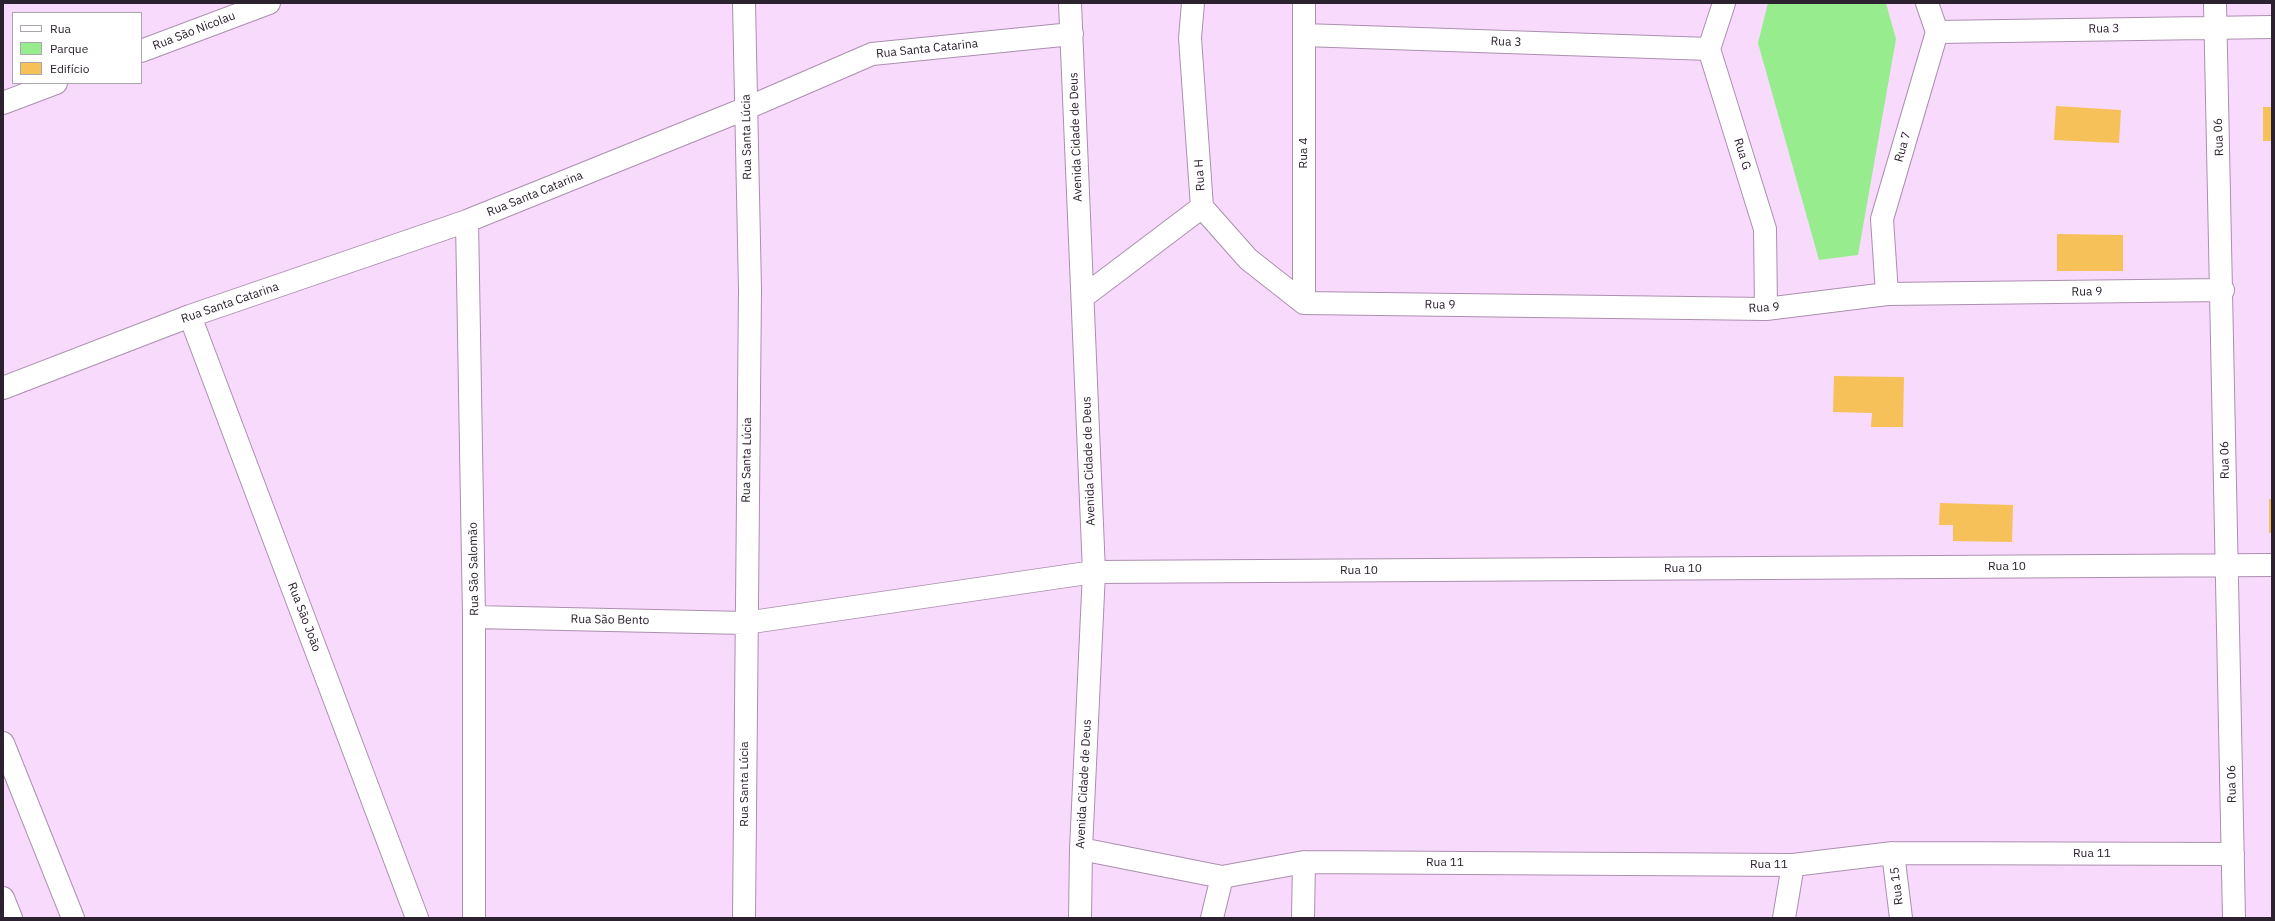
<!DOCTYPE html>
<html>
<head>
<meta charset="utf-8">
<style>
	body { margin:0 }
	#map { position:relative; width:2275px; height:921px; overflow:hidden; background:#f8dafd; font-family:"IBM Plex Sans",sans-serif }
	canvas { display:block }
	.frame { position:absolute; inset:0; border:4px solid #2c212e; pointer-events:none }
	.legend { position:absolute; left:12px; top:12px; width:130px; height:72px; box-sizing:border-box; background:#fff; border:1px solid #aba6ab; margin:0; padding:5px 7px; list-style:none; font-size:12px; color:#2c212e }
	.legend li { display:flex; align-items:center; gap:8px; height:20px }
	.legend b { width:20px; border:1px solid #aba6ab }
</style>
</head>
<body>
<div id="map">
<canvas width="2275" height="921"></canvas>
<div class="frame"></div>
<ul class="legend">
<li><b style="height:5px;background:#fff"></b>Rua</li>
<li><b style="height:11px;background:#97ed8e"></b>Parque</li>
<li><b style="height:11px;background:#f6c159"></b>Edifício</li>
</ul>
</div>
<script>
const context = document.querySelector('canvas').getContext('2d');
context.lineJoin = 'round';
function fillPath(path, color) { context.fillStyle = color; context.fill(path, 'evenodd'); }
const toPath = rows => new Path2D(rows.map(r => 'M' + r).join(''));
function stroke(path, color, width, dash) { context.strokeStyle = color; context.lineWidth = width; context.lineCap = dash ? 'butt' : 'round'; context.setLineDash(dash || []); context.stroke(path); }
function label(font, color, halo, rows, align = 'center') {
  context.font = font + ' "IBM Plex Sans",sans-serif'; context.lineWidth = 3.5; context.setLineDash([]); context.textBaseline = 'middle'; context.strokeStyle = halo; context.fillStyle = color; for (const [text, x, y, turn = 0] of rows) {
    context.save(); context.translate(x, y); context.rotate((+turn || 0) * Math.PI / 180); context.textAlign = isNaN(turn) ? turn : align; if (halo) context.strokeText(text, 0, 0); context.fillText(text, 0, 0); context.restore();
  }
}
fillPath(toPath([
	[1768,3,1886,3,1896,39,1858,255,1819,260,1758,43]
]), '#97ed8e');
fillPath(toPath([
	[2056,106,2121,110,2119,143,2054,140],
	[2263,107,2272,107,2272,141,2263,141],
	[2057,234,2123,235,2123,271,2057,271],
	[1834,376,1904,377,1903,427,1871,427,1872,413,1833,412],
	[2269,499,2272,499,2272,533,2269,533],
	[1940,503,2013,505,2012,542,1953,541,1953,525,1939,525]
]), '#f6c159');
const minor = toPath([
	[744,3,750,290,744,918],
	[1070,3,1094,572,1081,849,1080,918],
	[1193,3,1190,38,1202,207,1248,259,1304,303],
	[1304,3,1304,303],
	[1724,3,1709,49,1765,229,1766,309],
	[2215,3,2234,918],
	[1937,32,2272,27],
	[1304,35,1709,49],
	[141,51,269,3],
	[3,103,56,83],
	[467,221,474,617,474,918],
	[1887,294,1882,219,1937,32,1927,3],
	[1083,297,1202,207],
	[1304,303,1766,309,1887,294,2223,290],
	[190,316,417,918],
	[3,388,190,316,467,221,747,108,872,54,1072,34],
	[474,617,745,623,1094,572,2272,565],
	[3,743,73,918],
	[1081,849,1222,877],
	[1893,853,1901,918],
	[3,898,11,918],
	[1212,918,1222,877,1304,862,1793,865,1893,853,2233,854],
	[1303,918,1304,862],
	[1784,918,1793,865]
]);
stroke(minor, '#ab8faf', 24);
stroke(minor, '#fff', 22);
label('12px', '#2c212e', '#fff', [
	["Rua 3",2104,29,-1],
	["Rua São Nicolau",194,31,-21],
	["Rua 3",1506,42,2],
	["Rua Santa Catarina",927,49,-6],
	["Rua Santa Lúcia",747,137,-91],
	["Avenida Cidade de Deus",1076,137,-92],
	["Rua 06",2219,137,-92],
	["Rua 7",1903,147,-74],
	["Rua 4",1304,153,-90],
	["Rua G",1742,154,73],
	["Rua H",1200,175,-94],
	["Rua Santa Catarina",535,194,-22],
	["Rua 9",2087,292,-1],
	["Rua Santa Catarina",230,303,-19],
	["Rua 9",1440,305,1],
	["Rua 9",1764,308,-3],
	["Rua Santa Lúcia",747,460,-89],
	["Rua 06",2225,460,-91],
	["Avenida Cidade de Deus",1089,461,-92],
	["Rua 10",2007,567],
	["Rua São Salomão",474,569,-91],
	["Rua 10",1683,569],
	["Rua 10",1359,571],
	["Rua São João",304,617,69],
	["Rua São Bento",610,620,1],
	["Rua Santa Lúcia",745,784,-90],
	["Avenida Cidade de Deus",1084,784,-87],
	["Rua 06",2232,784,-91],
	["Rua 11",2092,854],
	["Rua 11",1445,863],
	["Rua 11",1769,865],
	["Rua 15",1897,886,-97]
]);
</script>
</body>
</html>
